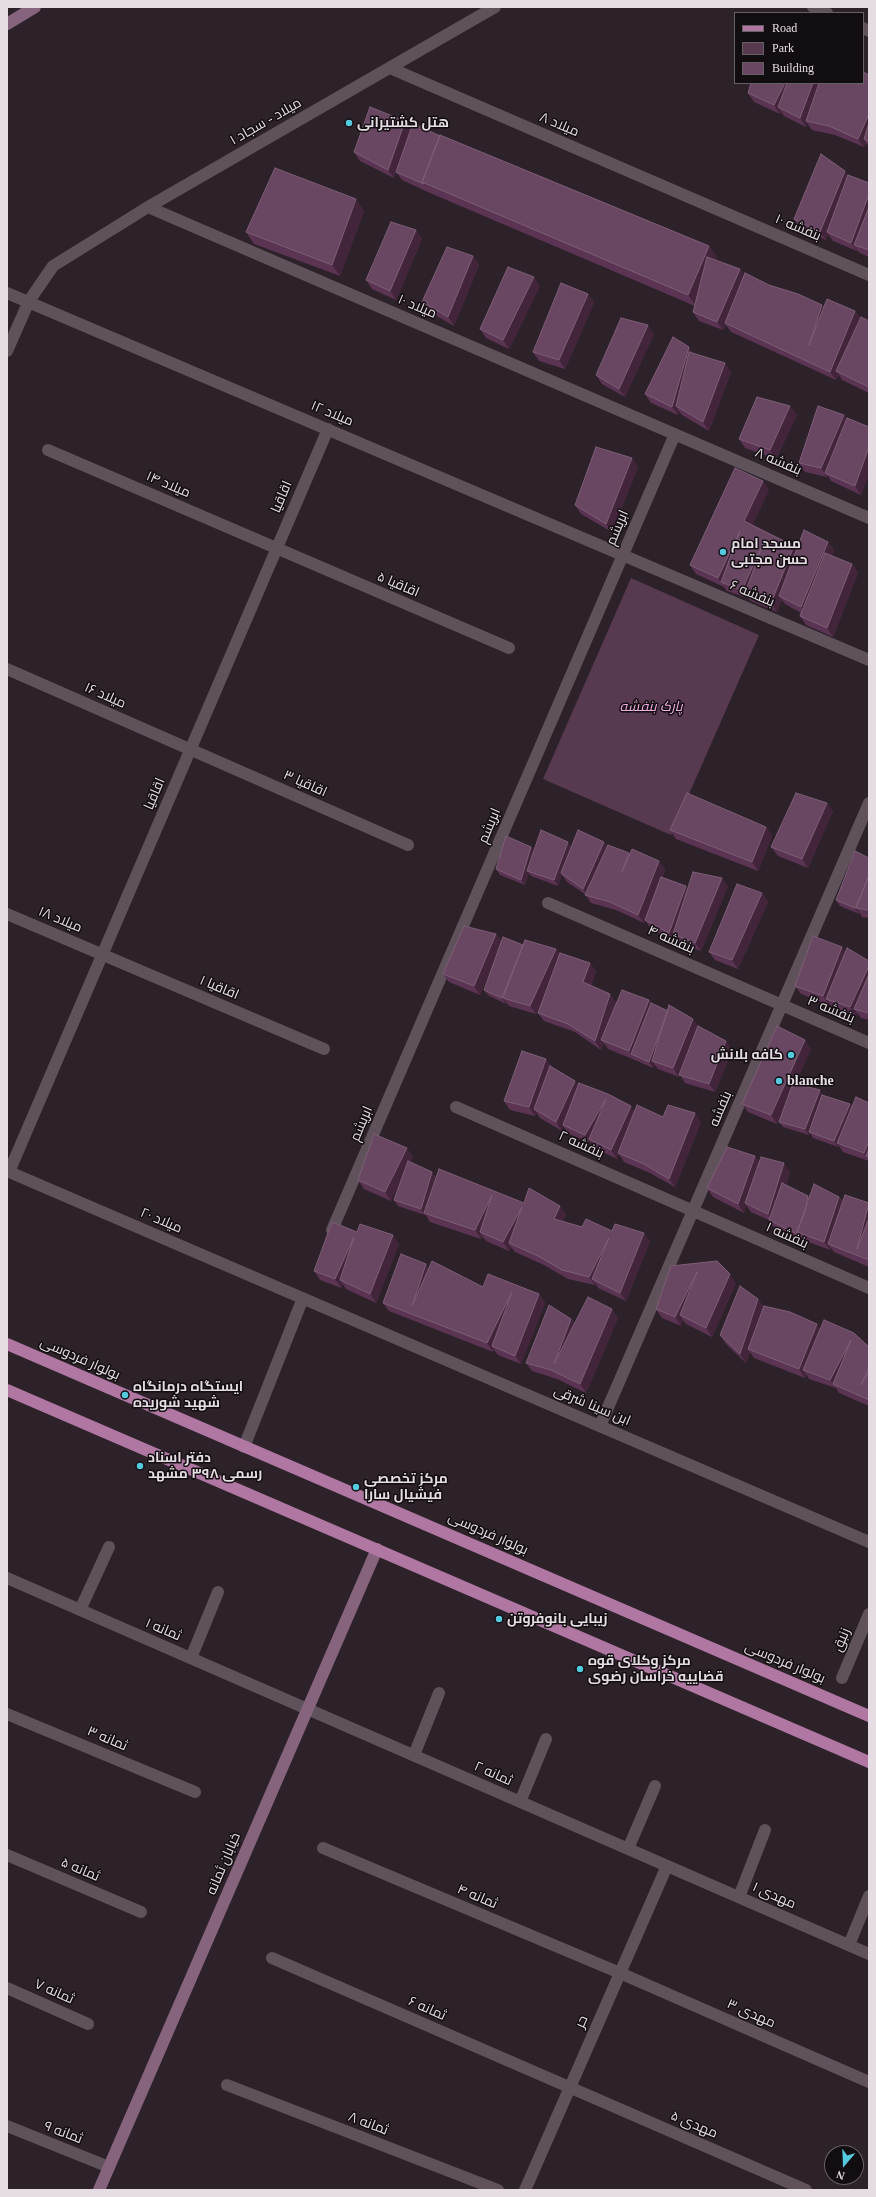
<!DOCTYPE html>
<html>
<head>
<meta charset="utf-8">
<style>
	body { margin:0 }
	#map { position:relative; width:876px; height:2197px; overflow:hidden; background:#2d222a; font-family:"Times New Roman",serif }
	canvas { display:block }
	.frame { position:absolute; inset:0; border:8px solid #e5dde3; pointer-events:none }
	.legend { position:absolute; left:734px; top:12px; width:130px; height:72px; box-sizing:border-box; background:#120d11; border:1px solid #666065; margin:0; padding:5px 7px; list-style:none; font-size:12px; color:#e5dde3 }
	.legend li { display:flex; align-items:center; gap:8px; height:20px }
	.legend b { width:20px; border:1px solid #666065 }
	.north { position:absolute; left:824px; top:2145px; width:40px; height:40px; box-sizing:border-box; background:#120d11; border:1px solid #666065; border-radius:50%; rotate:199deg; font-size:11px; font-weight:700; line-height:16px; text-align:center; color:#e5dde3 }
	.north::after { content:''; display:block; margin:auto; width:14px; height:18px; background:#54cade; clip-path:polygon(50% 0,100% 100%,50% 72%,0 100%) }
</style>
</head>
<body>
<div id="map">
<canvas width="876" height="2197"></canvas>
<div class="frame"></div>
<ul class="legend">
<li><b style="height:5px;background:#af77a1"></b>Road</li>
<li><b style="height:11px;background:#573950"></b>Park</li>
<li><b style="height:11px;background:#694662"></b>Building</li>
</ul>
<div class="north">N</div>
</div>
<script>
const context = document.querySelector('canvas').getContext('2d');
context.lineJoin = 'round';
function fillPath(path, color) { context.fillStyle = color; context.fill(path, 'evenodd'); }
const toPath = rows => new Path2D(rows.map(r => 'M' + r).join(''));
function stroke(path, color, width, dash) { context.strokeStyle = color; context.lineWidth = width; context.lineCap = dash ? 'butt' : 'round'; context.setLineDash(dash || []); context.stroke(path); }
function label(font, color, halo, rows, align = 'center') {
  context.font = font + ' "Times New Roman",Cairo,serif'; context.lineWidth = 3; context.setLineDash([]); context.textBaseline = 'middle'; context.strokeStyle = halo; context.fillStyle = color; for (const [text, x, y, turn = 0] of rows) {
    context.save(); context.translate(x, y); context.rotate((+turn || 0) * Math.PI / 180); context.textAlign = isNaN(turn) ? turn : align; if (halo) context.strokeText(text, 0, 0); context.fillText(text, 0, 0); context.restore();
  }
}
fillPath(toPath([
	[631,578,759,635,671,835,543,779]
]), '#573950');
stroke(toPath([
	[813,7,827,13],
	[863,28,869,31],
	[390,68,869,275],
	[148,207,869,518],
	[7,293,869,660],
	[7,351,29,301,53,266,148,207,495,7],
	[48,450,509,648],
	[7,669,408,845],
	[548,903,869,1043],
	[7,914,324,1049],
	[456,1107,869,1288],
	[7,1171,869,1542],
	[9,1172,328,429],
	[332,1230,675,434],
	[600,1426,869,803],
	[244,1447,303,1298],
	[7,1578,869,1954],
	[80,1610,109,1547],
	[191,1658,218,1592],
	[842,1678,869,1614],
	[7,1714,195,1792],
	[414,1755,439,1693],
	[520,1802,546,1739],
	[323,1848,620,1973,869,2082],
	[628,1849,655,1786],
	[7,1855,141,1912],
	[739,1897,765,1830],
	[849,1945,869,1896],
	[272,1958,806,2190],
	[7,1988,88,2024],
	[227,2085,498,2190],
	[7,2126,109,2167],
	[525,2190,667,1866]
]), '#5f525b', 12);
stroke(toPath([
	[7,24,35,7],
	[99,2190,377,1549]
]), '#87647e', 12);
stroke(toPath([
	[7,1344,869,1716],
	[7,1390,869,1762]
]), '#af77a1', 12);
fillPath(toPath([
	[869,75,869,147,866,143,864,147,835,135,812,130,807,123,806,127,784,116,781,112,780,114,754,102,748,93],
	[411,129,440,136,709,246,717,258,716,260,740,269,744,276,822,305,824,307,855,311,860,318,869,321,869,393,842,380,839,375,836,380,731,332,726,325,723,330,699,321,693,312,695,306,430,193,402,180,396,172,394,178,360,161,354,152],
	[848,175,869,183,869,257,860,253,857,250,857,251,833,241,828,234,826,240,800,228,794,219],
	[364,211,340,276,254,244,246,232],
	[416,230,422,239,396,300,372,289,366,280],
	[473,256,479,265,454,326,428,311,422,302],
	[540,286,509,349,486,338,480,329],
	[588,294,594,303,565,369,539,361,533,352],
	[654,334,625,397,602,384,596,375],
	[689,347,692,353,731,372,709,431,682,415,679,411,678,415,651,403,645,394],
	[797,415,776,459,745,448,739,439],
	[847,419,869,427,869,473,861,495,831,481,828,476,827,477,805,472,799,463],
	[638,467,612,532,581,514,575,505],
	[769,490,752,525,796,549,828,542,834,551,832,556,852,564,858,573,833,637,806,625,800,616,801,613,785,604,782,600,777,612,751,601,748,598,727,591,724,587,696,574,690,565],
	[827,803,833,811,808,868,778,856,771,847],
	[766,827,772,836,758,871,676,839,670,830],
	[568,842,571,847,607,846,629,853,630,854,659,861,665,870,662,878,688,889,728,886,701,951,679,943,676,938,675,941,651,929,645,920,644,923,616,910,591,903,585,894,567,882,562,875,558,886,531,876,529,873,525,885,500,875,496,869,531,847,534,851],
	[869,858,869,918,862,917,860,913,859,914,840,906,836,900],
	[762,893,768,902,738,969,715,960,709,952],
	[496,934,502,942,556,949,559,954,596,971,591,986,610,994,616,1003,649,1000,651,1003,698,1026,732,1050,715,1092,685,1083,680,1075,679,1077,658,1069,655,1065,653,1068,635,1060,608,1049,604,1043,601,1050,575,1032,544,1021,538,1013,543,1000,536,1014,509,1006,506,1002,506,1004,488,995,484,990,495,959,480,995,449,982,443,974],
	[845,953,869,961,869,1020,861,1018,857,1013,856,1016,832,1007,830,1004,829,1005,801,994,795,986],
	[811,1049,795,1084,824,1096,850,1104,852,1106,869,1103,869,1161,843,1152,839,1146,838,1147,813,1138,810,1133,809,1135,783,1127,779,1122,786,1104,777,1124,748,1112,742,1104],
	[552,1067,575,1081,578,1085,634,1111,663,1117,701,1122,675,1187,650,1173,624,1162,619,1154,617,1159,595,1148,592,1143,569,1134,564,1127,562,1131,540,1118,536,1112,535,1116,510,1110,504,1101],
	[755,1156,759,1162,790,1172,786,1185,810,1197,839,1197,843,1201,869,1203,869,1267,834,1252,831,1248,830,1250,803,1240,773,1226,769,1220,751,1212,746,1205,744,1213,713,1197,707,1188],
	[413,1157,410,1162,432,1172,436,1178,431,1193,524,1203,566,1214,563,1221,582,1227,612,1231,650,1241,626,1301,598,1288,596,1284,595,1285,568,1279,544,1265,515,1252,511,1247,509,1251,486,1241,482,1236,481,1239,430,1222,425,1214,425,1215,398,1206,394,1200,401,1180,391,1201,364,1189,358,1180],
	[357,1232,399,1244,376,1303,346,1289,343,1284,341,1288,320,1280,314,1271],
	[429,1268,483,1287,539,1294,545,1303,521,1364,498,1355,494,1350,493,1352,389,1311,383,1303],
	[736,1283,712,1337,686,1324,683,1320,681,1326,662,1318,656,1309],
	[764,1307,869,1347,869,1406,839,1393,836,1388,809,1379,806,1374,805,1378,754,1358,750,1352,746,1363,726,1344,720,1335],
	[618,1318,586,1393,557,1379,532,1371,526,1363,571,1319,575,1324]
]), '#5a3452');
fillPath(toPath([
	[785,83,795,83,778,107,781,112,780,114,774,105],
	[813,83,823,83,806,121,807,123,806,127,800,118],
	[869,114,869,137,864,139,866,143,864,147,858,139],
	[405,121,411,130,394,178,388,170],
	[845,171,851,179,827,232,828,234,826,240,820,232],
	[869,194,869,219,854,245,857,250,857,251,851,243],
	[356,199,364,211,340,276,332,265],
	[416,230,422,239,396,300,390,291],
	[709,246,717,258,696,306,688,295],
	[473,256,479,265,454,326,448,317],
	[740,269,746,278,725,323,726,325,723,330,717,322],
	[534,277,540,286,509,349,503,340],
	[588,294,594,303,565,369,559,360],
	[822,305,828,313,809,345],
	[855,311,861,320,836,371,839,375,836,380,830,372],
	[648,325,654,334,625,397,619,389],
	[689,347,695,356,676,406,679,411,678,415,672,407],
	[725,363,731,372,709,431,703,422],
	[790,406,797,415,776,459,770,450],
	[844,415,850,424,825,473,828,476,827,477,821,468],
	[869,447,869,473,861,495,855,486],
	[632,458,638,467,612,532,606,524],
	[763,481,769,490,750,530,744,521],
	[740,531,721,582,718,578],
	[828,542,834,551,807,616,801,607],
	[763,544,745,593,748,598,742,590],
	[794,546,800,555,779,596,782,600,777,612,771,603],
	[852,564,858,573,833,637,827,628],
	[827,803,833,811,808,868,802,859],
	[766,827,772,836,758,871,752,862],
	[568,842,572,848,561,873,562,875,558,886,554,880],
	[604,842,610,851,588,895,583,889],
	[531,847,535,853,527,871,529,873,525,885,521,880],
	[659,861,665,870,644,923,638,915],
	[722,878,728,886,701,951,695,943],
	[869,879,856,908,860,913,859,914,855,908],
	[686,886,692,895,673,934,676,938,675,941,669,933],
	[762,893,768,902,738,969,732,960],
	[496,934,502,943,480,995,474,986],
	[524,945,503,998,506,1002,506,1004,502,998],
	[842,947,848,956,826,999,830,1004,829,1005,823,996],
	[556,949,562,958,536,1014,530,1006],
	[590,963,596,971,589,991,583,982],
	[869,966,869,987,854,1009,857,1013,856,1016,850,1007],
	[610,994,616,1003,601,1040,604,1043,601,1050,595,1041],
	[649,1000,655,1008,631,1054,629,1051],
	[668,1011,652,1061,655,1065,653,1068,649,1062],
	[693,1019,700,1028,679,1077,673,1068],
	[805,1040,811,1049,777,1124,771,1115],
	[726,1041,732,1050,715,1092,709,1084],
	[546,1059,553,1068,534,1109,536,1112,535,1116,529,1107],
	[575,1081,581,1090,563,1125,564,1127,562,1131,556,1122],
	[820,1090,824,1096,809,1132,810,1133,809,1135,805,1129],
	[606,1099,589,1139,591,1144,585,1135],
	[850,1104,854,1110,837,1143,839,1146,838,1147,834,1141],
	[631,1106,637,1115,618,1153,619,1154,617,1159,611,1150],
	[695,1113,701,1122,675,1187,669,1179],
	[869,1141,869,1157,866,1156,864,1153],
	[407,1148,413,1157,391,1201,385,1192],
	[755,1156,761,1164,745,1203,746,1205,744,1213,738,1204],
	[784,1163,790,1172,774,1222,768,1214],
	[432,1172,436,1178,425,1215,421,1209],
	[492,1195,480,1232,482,1236,481,1239,475,1230],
	[808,1196,812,1201,800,1233],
	[839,1197,845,1205,828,1244,831,1248,830,1250,824,1242],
	[869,1203,869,1234,857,1249],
	[560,1206,566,1214,560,1227,554,1219],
	[522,1207,509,1243,511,1247,509,1251,503,1242],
	[644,1233,650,1241,626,1301,620,1293],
	[393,1235,399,1244,376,1303,370,1294],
	[354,1237,340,1280,343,1284,341,1288,335,1279],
	[609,1238,592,1279,596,1284,595,1285,589,1277],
	[426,1264,432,1273,412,1306],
	[697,1272,680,1315,683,1320,681,1326,675,1317],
	[730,1274,736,1283,712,1337,706,1328],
	[512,1292,492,1346,494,1350,493,1352,487,1343],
	[539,1294,545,1303,521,1364,515,1356],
	[758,1299,765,1308,748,1349,750,1352,746,1363,740,1354],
	[612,1309,618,1318,586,1393,580,1384],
	[571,1319,577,1328,554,1364],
	[817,1324,823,1333,803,1370,806,1374,805,1378,799,1369],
	[851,1340,833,1384,830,1380]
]), '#42253b');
const building = toPath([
	[863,72,869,75,869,114,858,139,829,126,806,121,819,83,863,83,863,72],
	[751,83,785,83,774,105,748,93,751,83],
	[787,83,813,83,800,118,778,107,787,83],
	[370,107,405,121,388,170,354,152,370,107],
	[413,123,440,136,422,182,424,184,396,172,413,123],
	[869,123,869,142,864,139,869,123],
	[440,135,709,246,688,295,422,182,440,135],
	[821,154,845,171,820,232,794,219,821,154],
	[275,168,356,199,332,265,246,232,275,168],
	[848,175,869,183,869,194,851,243,827,232,848,175],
	[869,207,869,250,854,245,869,207],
	[391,222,416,230,390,291,366,280,391,222],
	[447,247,473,256,448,317,422,302,447,247],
	[707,257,740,269,717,322,693,312,707,257],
	[508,267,534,277,503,340,480,329,508,267],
	[745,273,769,285,798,294,822,305,809,345,827,299,855,311,830,372,725,323,745,273],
	[561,283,588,294,559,360,533,352,561,283],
	[861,317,869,321,869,387,836,371,861,317],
	[621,318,648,325,619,389,596,375,621,318],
	[673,337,689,347,672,407,645,394,673,337],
	[689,352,725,363,703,422,676,406,689,352],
	[757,397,790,406,770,450,739,439,757,397],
	[818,406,844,415,821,468,799,463,818,406],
	[847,418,869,427,869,447,855,486,825,473,847,418],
	[596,447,632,458,606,524,575,505,596,447],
	[735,468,763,481,744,521,794,546,771,603,745,593,763,544,742,590,721,582,740,531,718,578,690,565,735,468],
	[804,530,828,542,801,607,779,596,804,530],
	[825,553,852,564,827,628,800,616,825,553],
	[687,793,766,827,752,862,670,830,687,793],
	[796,793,827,803,802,859,771,847,796,793],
	[541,830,568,842,554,880,527,871,541,830],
	[578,830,604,842,583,889,561,873,578,830],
	[506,836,531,847,521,880,496,869,506,836],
	[608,845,629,853,622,872,632,849,659,861,638,915,610,902,585,895,608,845],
	[855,851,869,858,869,875,860,898,855,908,836,900,855,851],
	[693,872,722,878,695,943,673,934,693,872],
	[869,875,869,910,856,908,869,875],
	[661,877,686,886,669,933,645,920,661,877],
	[737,884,762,893,732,960,709,952,737,884],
	[464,926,496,934,474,986,443,974,464,926],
	[813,936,842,947,823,996,795,986,813,936],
	[503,937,523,945,502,998,484,990,503,937],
	[525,940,556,949,530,1006,503,998,525,940],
	[847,948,869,961,869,966,850,1007,826,999,847,948],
	[560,953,590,963,583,982,610,994,595,1041,568,1024,538,1013,560,953],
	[869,974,869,1013,854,1009,869,974],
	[622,990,649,1000,629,1051,601,1040,622,990],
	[651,1003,668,1011,649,1062,631,1054,651,1003],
	[669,1005,693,1019,673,1068,652,1061,669,1005],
	[698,1026,726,1041,709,1084,679,1075,698,1026],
	[777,1026,805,1040,771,1115,742,1104,777,1026],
	[522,1051,546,1059,529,1107,504,1101,522,1051],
	[550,1066,575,1081,556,1122,534,1109,550,1066],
	[579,1083,608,1094,631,1106,611,1150,589,1139,606,1099,585,1135,563,1125,579,1083],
	[793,1083,820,1090,805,1129,779,1122,793,1083],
	[822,1095,850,1104,834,1141,809,1132,822,1095],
	[856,1097,869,1103,869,1141,864,1153,837,1143,856,1097],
	[637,1105,663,1117,668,1105,695,1113,669,1179,644,1164,618,1153,637,1105],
	[374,1134,407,1148,385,1192,358,1180,374,1134],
	[727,1147,755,1156,738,1204,707,1188,727,1147],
	[869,1148,869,1157,866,1156,869,1148],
	[761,1157,784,1163,768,1214,745,1203,761,1157],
	[408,1161,432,1172,421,1209,394,1200,408,1161],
	[439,1169,524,1203,529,1188,560,1206,554,1219,582,1227,586,1219,612,1231,615,1224,644,1233,620,1293,592,1279,609,1238,589,1277,562,1270,538,1256,509,1243,522,1207,503,1242,480,1232,492,1195,475,1230,424,1213,439,1169],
	[782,1183,808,1196,805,1212,797,1232,799,1235,769,1220,782,1183],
	[814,1184,839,1197,824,1242,797,1232,814,1184],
	[845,1195,869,1203,857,1249,869,1218,869,1260,828,1244,845,1195],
	[332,1222,357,1232,360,1224,393,1235,370,1294,340,1280,354,1237,335,1279,314,1271,332,1222],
	[401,1254,426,1264,412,1306,432,1261,483,1287,488,1274,539,1294,515,1356,492,1346,512,1292,487,1343,383,1303,401,1254],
	[717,1261,730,1274,706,1328,680,1315,697,1272,675,1317,656,1309,671,1266,717,1261],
	[740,1286,758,1299,740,1354,720,1335,740,1286],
	[588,1297,612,1309,580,1384,551,1370,526,1363,549,1305,571,1319,554,1364,588,1297],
	[764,1306,790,1312,817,1324,799,1369,748,1349,764,1306],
	[824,1320,854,1333,869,1347,869,1367,861,1385,869,1371,869,1400,833,1384,851,1340,830,1380,803,1370,824,1320]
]);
fillPath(building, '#694662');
stroke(building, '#7d5e76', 1);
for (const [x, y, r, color] of [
	[349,123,4,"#54cade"],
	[723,552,4,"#54cade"],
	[791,1055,4,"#54cade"],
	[779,1081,4,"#54cade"],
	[125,1395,4,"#54cade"],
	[140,1466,4,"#54cade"],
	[356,1487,4,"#54cade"],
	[499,1619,4,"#54cade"],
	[580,1669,4,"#54cade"]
]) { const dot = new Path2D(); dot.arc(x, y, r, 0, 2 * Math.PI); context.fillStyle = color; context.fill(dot); stroke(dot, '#120d11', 1.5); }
label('14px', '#e5dde3', '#120d11', [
	["میلاد - سجاد ۱",266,122,-30],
	["میلاد ۸",559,125,23],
	["بنفشه ۱۰",798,228,23],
	["میلاد ۱۰",417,307,23],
	["میلاد ۱۲",332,414,23],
	["بنفشه ۸",778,462,23],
	["میلاد ۱۴",168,485,23],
	["اقاقیا",282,497,-67],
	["ابریشم",618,528,-67],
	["اقاقیا ۵",398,585,23],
	["بنفشه ۶",752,594,23],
	["میلاد ۱۶",105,696,24],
	["اقاقیا ۳",305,784,24],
	["اقاقیا",155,794,-67],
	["ابریشم",490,826,-67],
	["میلاد ۱۸",60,920,23],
	["بنفشه ۴",671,940,24],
	["اقاقیا ۱",219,988,23],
	["بنفشه ۳",831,1010,23],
	["بنفشه",721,1109,-67],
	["ابریشم",362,1124,-67],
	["بنفشه ۲",581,1145,24],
	["میلاد ۲۰",161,1221,23],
	["بنفشه ۱",787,1236,24],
	["بولوار فردوسی",80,1359,24],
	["ابن سینا شرقی",592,1406,23],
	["بولوار فردوسی",488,1534,24],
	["ثمانه ۱",163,1630,23],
	["زنبق",842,1640,-67],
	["بولوار فردوسی",785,1663,23],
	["ثمانه ۳",107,1739,23],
	["ثمانه ۲",493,1774,24],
	["خیابان ثمانه",224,1864,-67],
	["ثمانه ۵",80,1870,23],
	["مهدی ۱",774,1896,24],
	["ثمانه ۴",477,1897,23],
	["ثمانه ۷",54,1992,24],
	["ثمانه ۶",427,2009,24],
	["مهدی ۳",751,2014,24],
	["حر",582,2022,-66],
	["ثمانه ۸",368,2124,21],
	["مهدی ۵",694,2125,23],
	["ثمانه ۹",63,2133,21]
]);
label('bold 14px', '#e5dde3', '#120d11', [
	["هتل کشتیرانی",357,123],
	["مسجد امام",731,544],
	["حسن مجتبی",731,560],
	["کافه بلانش",783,1055,"right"],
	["blanche",787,1081],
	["ایستگاه درمانگاه",133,1387],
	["شهید شوریده",133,1403],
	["دفتر اسناد",148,1458],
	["رسمی ۳۹۸ مشهد",148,1474],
	["مرکز تخصصی",364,1479],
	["فیشیال سارا",364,1495],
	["زیبایی بانوفروتن",507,1619],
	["مرکز وکلای قوه",588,1661],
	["قضاییه خراسان رضوی",588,1677]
], 'left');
label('italic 14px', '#f7b0e5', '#120d11', [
	["پارک بنفشه",651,707]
]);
</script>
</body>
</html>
